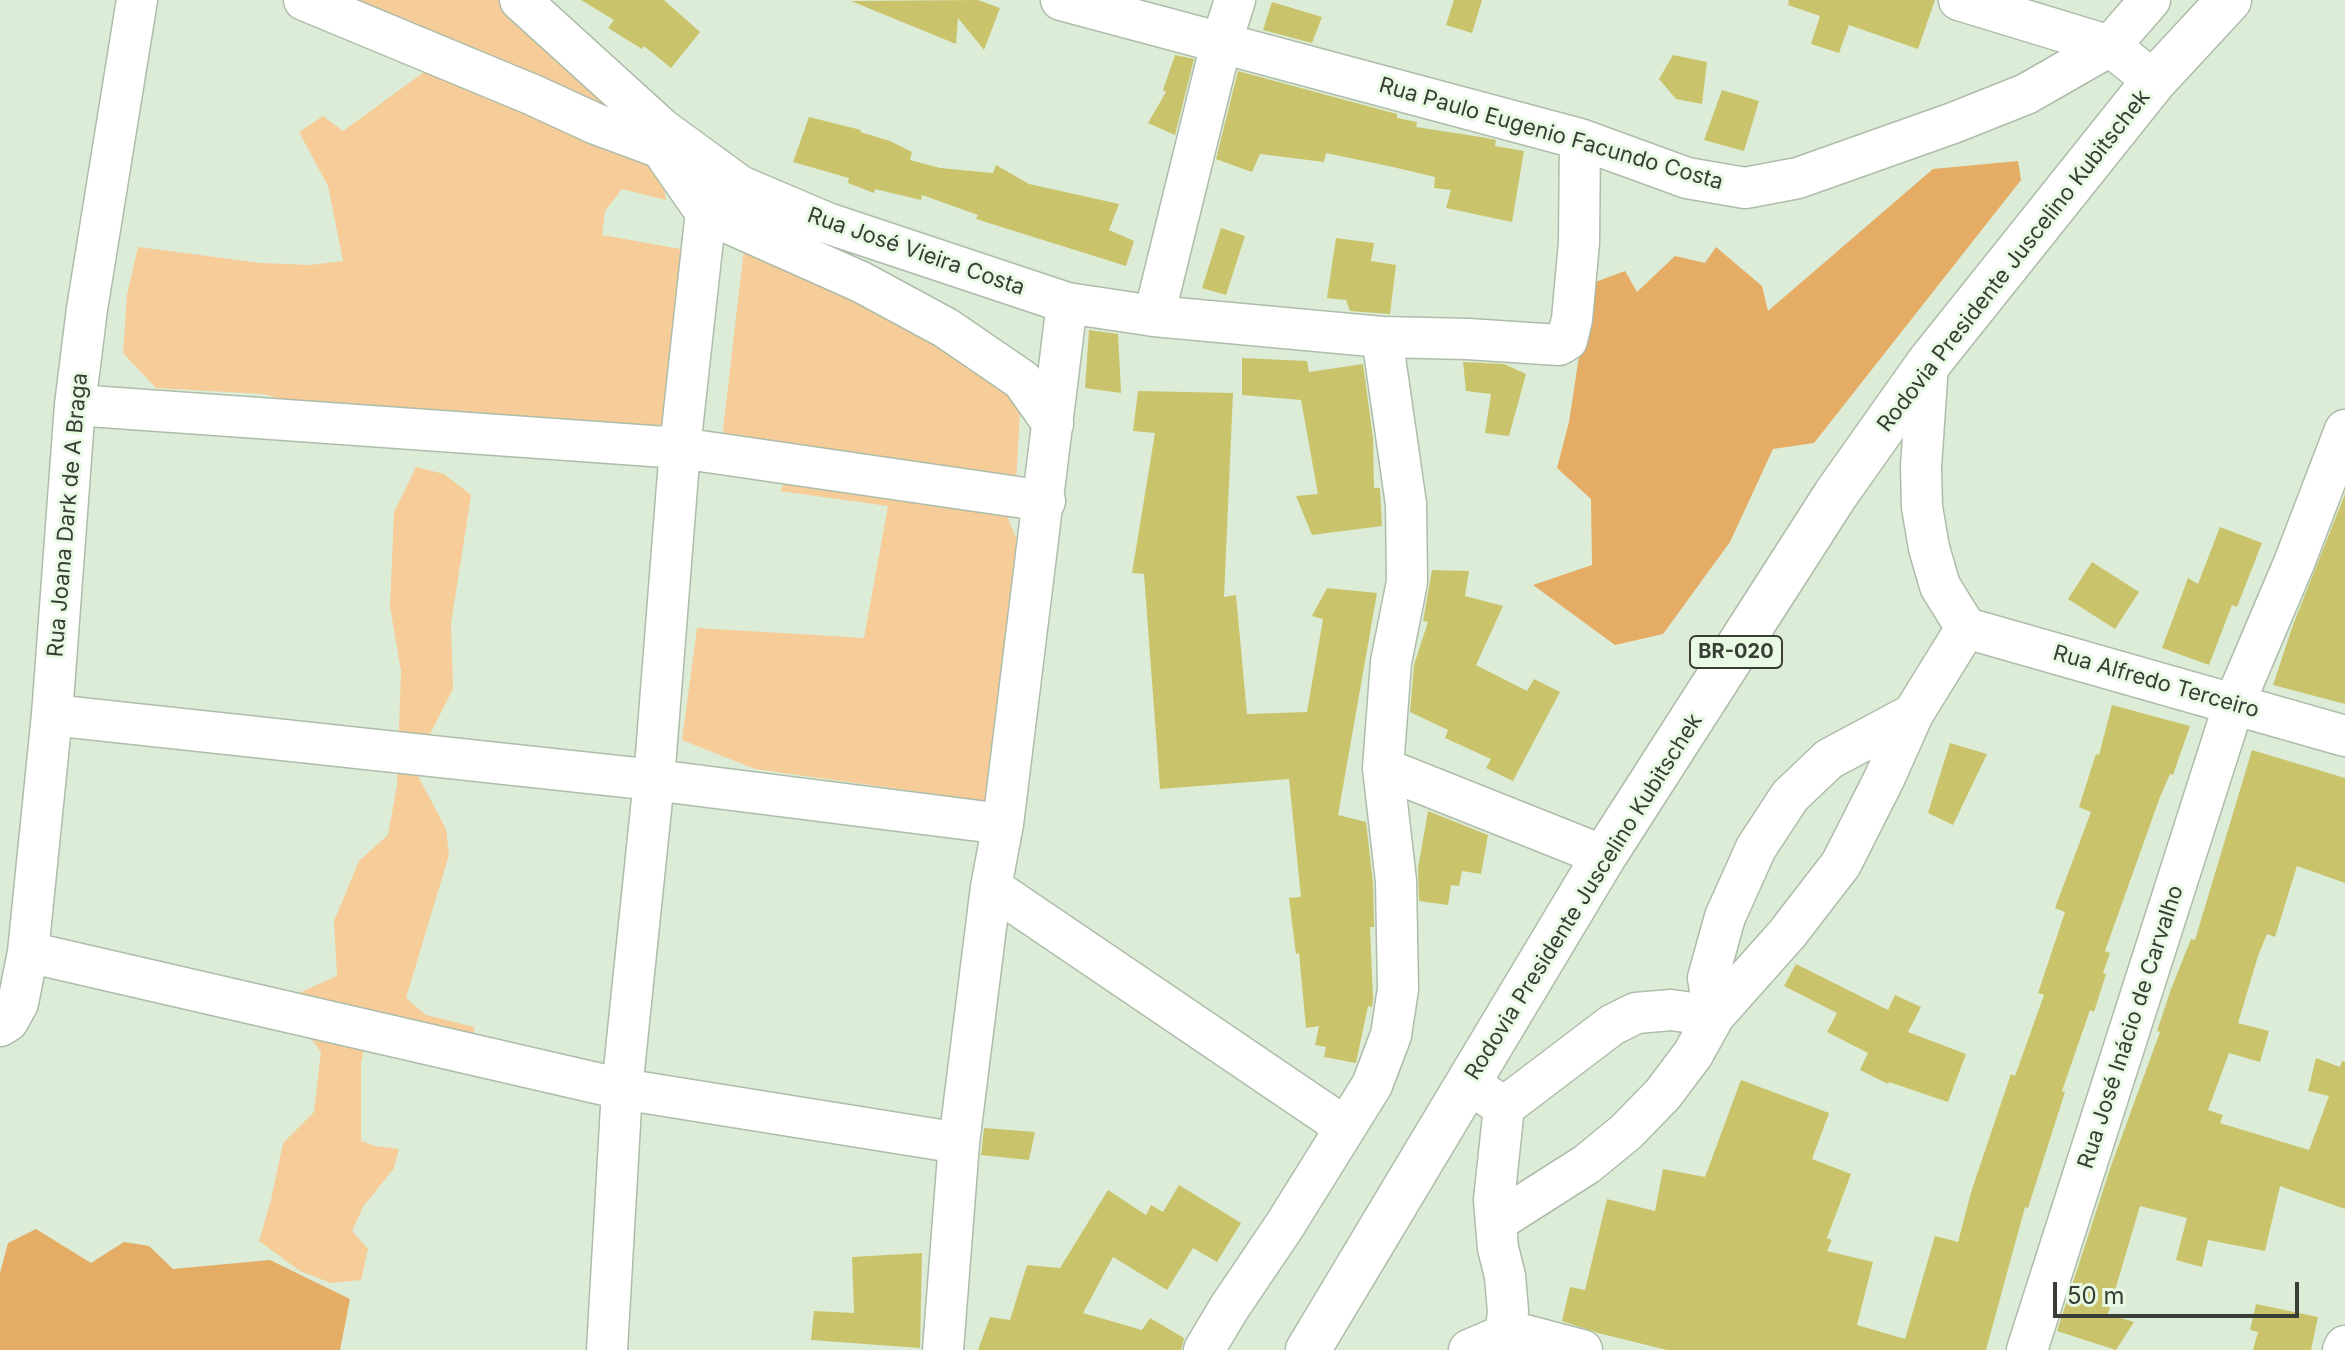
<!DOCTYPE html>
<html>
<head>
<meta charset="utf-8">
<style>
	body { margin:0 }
	#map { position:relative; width:2345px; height:1350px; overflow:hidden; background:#dcecd7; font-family:Inter,sans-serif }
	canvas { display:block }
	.scale { position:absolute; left:2053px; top:1282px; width:246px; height:36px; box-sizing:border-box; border:4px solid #383e36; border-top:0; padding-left:10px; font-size:24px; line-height:28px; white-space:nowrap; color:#383e36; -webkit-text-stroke:6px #e9fae4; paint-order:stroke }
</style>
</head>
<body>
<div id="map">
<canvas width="2345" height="1350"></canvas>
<div class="scale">50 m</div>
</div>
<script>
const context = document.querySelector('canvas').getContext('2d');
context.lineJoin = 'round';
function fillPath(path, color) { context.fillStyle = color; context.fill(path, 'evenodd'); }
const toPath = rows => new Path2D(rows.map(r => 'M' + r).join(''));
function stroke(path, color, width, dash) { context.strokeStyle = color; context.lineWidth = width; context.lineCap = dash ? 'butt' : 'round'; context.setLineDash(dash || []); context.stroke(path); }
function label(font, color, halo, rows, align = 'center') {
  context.font = font + ' Inter,sans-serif'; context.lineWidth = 6; context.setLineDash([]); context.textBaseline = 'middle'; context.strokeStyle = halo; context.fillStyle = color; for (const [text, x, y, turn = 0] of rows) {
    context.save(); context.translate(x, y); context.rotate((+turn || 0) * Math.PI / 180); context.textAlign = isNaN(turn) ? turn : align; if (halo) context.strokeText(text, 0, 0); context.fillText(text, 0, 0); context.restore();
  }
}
fillPath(toPath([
	[347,0,504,0,593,79,613,117],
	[427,70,625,143,661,172,666,200,622,189,605,211,602,235,697,252,674,438,295,403,263,394,156,388,123,353,127,295,138,247,261,263,310,265,343,261,328,186,299,132,323,116,343,131],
	[744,249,907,311,1021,396,1016,482,734,450,723,430],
	[416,467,444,474,471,495,451,624,453,689,428,738,418,776,446,829,449,855,406,998,426,1015,474,1027,475,1047,364,1049,361,1064,361,1141,375,1146,399,1149,394,1168,363,1207,352,1231,368,1249,361,1280,331,1283,300,1271,259,1241,271,1200,283,1143,314,1112,321,1052,283,1000,337,976,334,921,359,861,388,835,397,785,401,671,390,607,394,512],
	[788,478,1001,501,1032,578,992,802,755,769,682,740,697,628,864,638,888,506,780,491]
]), '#f6cc99');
fillPath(toPath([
	[2018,161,2021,180,1814,443,1773,449,1730,542,1663,634,1615,645,1533,585,1592,565,1591,499,1557,468,1569,422,1590,284,1625,271,1637,292,1675,256,1705,263,1716,247,1762,286,1768,311,1933,169],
	[36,1229,91,1263,124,1242,149,1246,173,1269,270,1260,350,1299,340,1350,0,1350,0,1273,8,1243]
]), '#e4ac64');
fillPath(toPath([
	[581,0,664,0,700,32,671,68,644,46,642,49,608,28,614,20],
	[978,0,1000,8,984,50,958,18,956,44,851,1],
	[1454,0,1482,0,1472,33,1446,25],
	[1789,0,1935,0,1918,49,1849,25,1839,53,1811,44,1820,16,1788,5],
	[1272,2,1322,17,1312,43,1263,30],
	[1175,55,1194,59,1175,135,1148,123,1166,92,1163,90],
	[1673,55,1707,62,1702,104,1676,99,1659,79],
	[1238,71,1397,114,1397,118,1417,122,1416,127,1487,138,1496,140,1495,146,1524,151,1512,222,1446,208,1451,190,1434,188,1435,177,1393,167,1326,153,1324,162,1260,154,1252,172,1216,159],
	[1722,90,1759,101,1744,151,1704,140],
	[809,117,861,130,860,132,890,141,912,152,910,160,940,168,993,173,996,165,1029,184,1119,204,1109,230,1134,241,1126,266,976,219,978,215,922,195,921,200,875,189,874,193,848,183,849,178,793,162],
	[1221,228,1245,236,1226,295,1202,288],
	[1336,238,1374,243,1371,261,1396,265,1390,314,1350,311,1346,300,1327,298],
	[1089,330,1118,334,1121,393,1085,388],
	[1242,358,1307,361,1309,372,1363,364,1373,438,1374,488,1380,488,1382,526,1312,535,1296,496,1318,494,1301,400,1242,395],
	[1463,362,1504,364,1526,374,1509,436,1485,433,1491,394,1466,391],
	[1138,391,1233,393,1224,597,1236,595,1247,714,1307,712,1323,619,1312,616,1327,588,1377,593,1338,815,1366,822,1373,883,1374,927,1370,927,1373,999,1372,1007,1368,1006,1356,1063,1324,1057,1326,1047,1315,1045,1319,1026,1306,1028,1299,953,1296,954,1289,898,1301,897,1289,779,1160,789,1144,574,1132,573,1155,433,1133,431],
	[2345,494,2345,704,2273,685,2293,625],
	[2220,527,2262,543,2237,607,2232,605,2209,665,2162,648,2188,578,2198,584],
	[2092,562,2139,592,2115,629,2068,599],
	[1432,570,1469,571,1465,596,1503,606,1476,665,1527,691,1534,679,1560,692,1513,781,1486,768,1491,759,1445,738,1448,730,1410,712,1414,665,1428,622,1423,621],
	[2112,705,2190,726,2173,775,2170,774,2160,797,2105,951,2110,953,2103,973,2106,974,2094,1012,2090,1010,2062,1091,2065,1092,2028,1208,2025,1207,1986,1350,1667,1350,1598,1333,1562,1321,1570,1287,1585,1290,1607,1199,1655,1211,1663,1169,1705,1177,1741,1080,1829,1113,1812,1159,1851,1174,1827,1238,1832,1240,1827,1251,1873,1262,1857,1325,1905,1339,1935,1236,1958,1242,1972,1189,2011,1074,2015,1076,2044,995,2038,993,2065,912,2055,908,2091,812,2079,807,2096,754,2099,755],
	[1950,743,1987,754,1953,825,1928,813],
	[2252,750,2345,778,2345,883,2297,866,2275,937,2267,934,2258,956,2238,1023,2269,1031,2260,1062,2229,1053,2208,1110,2223,1115,2220,1123,2309,1150,2329,1096,2308,1091,2316,1058,2340,1067,2342,1061,2345,1062,2345,1209,2280,1186,2265,1251,2208,1240,2202,1267,2176,1260,2187,1218,2140,1206,2108,1314,2134,1322,2116,1350,2057,1331,2111,1166,2160,1032,2157,1031,2171,989,2191,939,2195,940],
	[1428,811,1488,835,1481,874,1462,871,1459,886,1451,885,1448,905,1419,901,1418,868],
	[1796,964,1888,1010,1895,995,1921,1007,1908,1032,1966,1054,1948,1102,1889,1082,1888,1084,1860,1070,1868,1053,1827,1032,1837,1013,1784,986],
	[984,1128,1035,1132,1029,1160,981,1155],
	[1179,1185,1241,1223,1217,1262,1193,1248,1167,1290,1113,1257,1083,1313,1142,1330,1150,1318,1184,1338,1181,1350,978,1350,990,1317,1010,1320,1027,1265,1060,1268,1108,1190,1146,1215,1151,1205,1163,1212],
	[922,1253,920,1348,811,1340,814,1311,854,1313,852,1257],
	[2256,1304,2318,1317,2311,1350,2253,1350,2258,1332,2250,1330]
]), '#c9c46c');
const minor = toPath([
	[304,0,533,95,596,124,661,148,706,213,861,282,946,328,1022,380,1053,424],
	[520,0,662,129,740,186,827,223,1067,303,1154,316,1382,337,1468,339,1559,345,1567,340,1572,319,1579,243,1580,139],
	[1061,0,1580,139,1687,178,1745,188,1798,178,1953,123,2026,94,2110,46,2154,81],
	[1959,0,2110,46,2150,0],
	[1154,316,1221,44,1235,0],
	[1928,364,1921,467,1922,507,1929,548,1940,586,1966,628],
	[75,405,680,448,1045,501],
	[1966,628,2345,736],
	[52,715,654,780,1003,824],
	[1383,768,1604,856],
	[991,887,1345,1127],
	[28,952,622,1089,959,1143],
	[0,1026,8,1021,18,1003,28,952,52,715,75,405,87,309,137,0],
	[1504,1107,1612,1025,1636,1013,1671,1010,1714,1016,1708,978,1725,917,1756,848,1790,796,1829,759,1913,714],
	[1496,1222,1587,1164,1626,1132,1663,1094,1693,1054,1714,1016,1787,934,1841,864,1884,779,1913,714,1966,628],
	[1506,1330,1582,1350],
	[607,1350,622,1089,654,780,680,448,711,166],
	[943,1350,959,1143,991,887,1003,824,1067,303],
	[1204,1350,1229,1308,1285,1225,1372,1085,1391,1035,1398,989,1396,881,1383,768,1391,662,1407,582,1406,504,1382,337],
	[1469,1350,1497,1338,1506,1330,1508,1311,1505,1276,1498,1248,1494,1200,1504,1107,1483,1093],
	[2027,1350,2234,704,2294,563,2345,430],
	[2343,1350,2345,1346]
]);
const highway = toPath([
	[1308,1350,1604,856,1836,494,1928,364,2154,81,2229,0]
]);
stroke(minor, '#adbda9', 43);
stroke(highway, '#adbda9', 47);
stroke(minor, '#fff', 40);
stroke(highway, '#fff', 44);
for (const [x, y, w] of [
	[1736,652,92]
]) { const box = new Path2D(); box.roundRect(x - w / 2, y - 16, w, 32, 6); context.fillStyle = '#e9fae4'; context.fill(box); stroke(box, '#383e36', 2); }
label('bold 20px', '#383e36', null, [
	["BR-020",1736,652]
]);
label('22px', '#383e36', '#e9fae4', [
	["Rua Paulo Eugenio Facundo Costa",1551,134,16],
	["Rua José Vieira Costa",916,252,19],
	["Rodovia Presidente Juscelino Kubitschek",2014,261,-52],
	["Rua Joana Dark de A Braga",68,515,-85],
	["Rua Alfredo Terceiro",2156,682,16],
	["Rodovia Presidente Juscelino Kubitschek",1584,897,-58],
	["Rua José Inácio de Carvalho",2131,1027,-72]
]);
</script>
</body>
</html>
